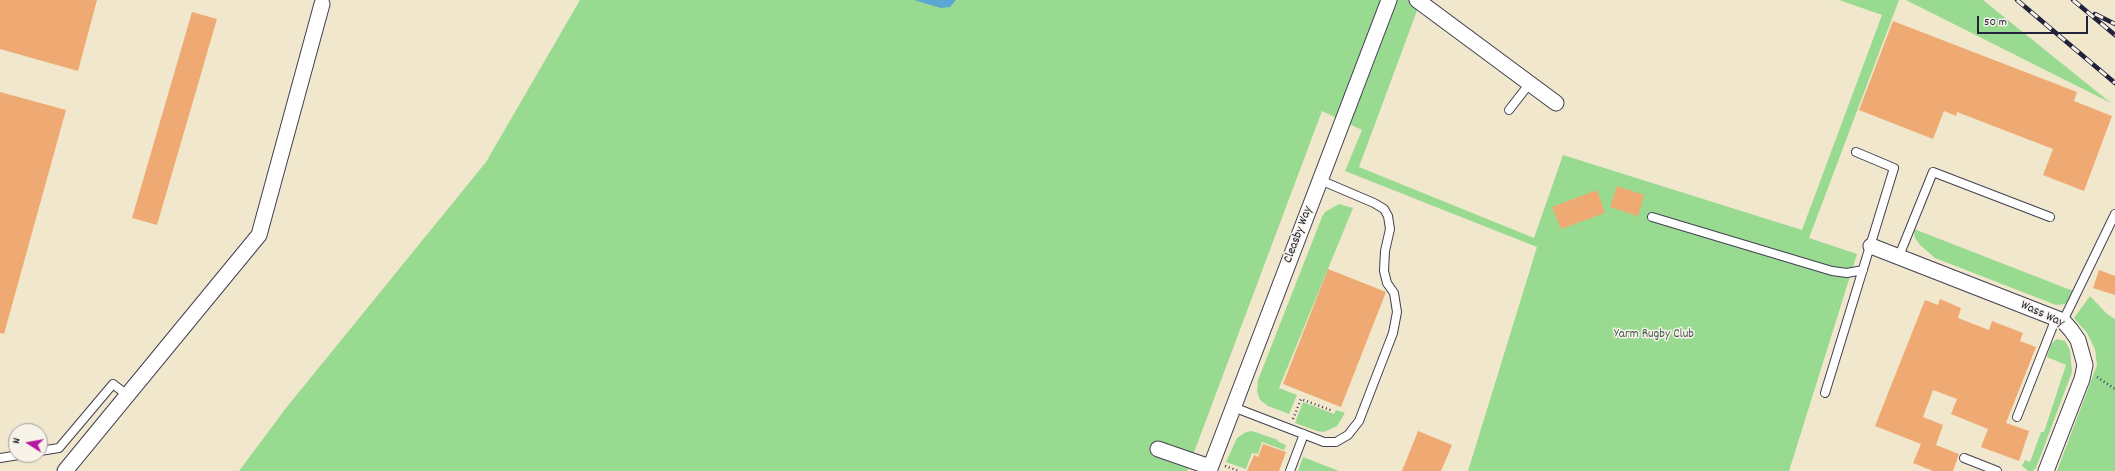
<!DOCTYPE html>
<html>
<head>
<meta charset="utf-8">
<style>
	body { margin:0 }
	#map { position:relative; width:2115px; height:471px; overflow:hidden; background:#f1e7cd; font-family:Dekko,sans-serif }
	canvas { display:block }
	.north { position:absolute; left:8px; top:423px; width:40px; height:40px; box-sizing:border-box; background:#f7f3e8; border:1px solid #a29fa3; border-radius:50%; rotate:281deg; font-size:11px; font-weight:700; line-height:16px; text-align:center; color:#22223b }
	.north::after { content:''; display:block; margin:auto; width:14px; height:18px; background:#b5179e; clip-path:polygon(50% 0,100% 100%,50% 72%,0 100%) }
	.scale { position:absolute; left:1977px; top:16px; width:111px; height:18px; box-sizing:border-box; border:2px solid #22223b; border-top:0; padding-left:5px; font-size:12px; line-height:14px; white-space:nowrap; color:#22223b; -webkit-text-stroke:3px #f7f3e8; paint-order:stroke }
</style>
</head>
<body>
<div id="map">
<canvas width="2115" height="471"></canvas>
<div class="north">N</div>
<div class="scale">50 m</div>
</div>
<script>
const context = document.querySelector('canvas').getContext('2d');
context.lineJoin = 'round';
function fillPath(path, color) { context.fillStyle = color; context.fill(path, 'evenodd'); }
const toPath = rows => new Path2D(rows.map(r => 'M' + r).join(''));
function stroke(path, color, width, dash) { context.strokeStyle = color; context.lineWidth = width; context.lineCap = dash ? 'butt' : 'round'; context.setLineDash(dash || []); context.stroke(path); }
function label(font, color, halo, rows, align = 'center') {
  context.font = font + ' Dekko,sans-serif'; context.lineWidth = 3; context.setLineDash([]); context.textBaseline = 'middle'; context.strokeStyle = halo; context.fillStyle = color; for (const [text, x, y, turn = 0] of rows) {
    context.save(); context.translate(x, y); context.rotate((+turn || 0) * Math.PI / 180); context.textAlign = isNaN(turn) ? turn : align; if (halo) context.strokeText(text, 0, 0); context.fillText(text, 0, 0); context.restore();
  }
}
fillPath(toPath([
	[580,0,1421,0,1359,167,1534,238,1563,155,1802,230,1882,15,1839,0,1899,0,1809,238,1857,254,1789,471,1468,471,1537,247,1345,171,1362,130,1322,111,1187,471,239,471,286,408,486,162],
	[1906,0,1983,0,2111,103],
	[1339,204,1353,208,1279,388,1297,395,1289,414,1268,406,1260,400,1257,391,1258,380,1322,217,1325,212],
	[1914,229,2068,289,2075,291,2065,304,2056,305,1935,258,1920,245,1915,238],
	[2090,296,2107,314,2115,319,2115,471,2057,471,2097,365,2095,349,2087,333,2074,318],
	[2057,339,2065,341,2070,350,2072,372,2036,468,2033,471,2028,471,2022,466,2025,460,2030,462,2041,432,2044,432,2066,365,2047,357,2051,344],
	[1303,402,1334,414,1336,410,1345,413,1337,426,1324,432,1317,431,1295,423],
	[1252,431,1278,440,1277,441,1286,445,1284,450,1262,442,1258,454,1252,453,1246,469,1226,462,1237,438,1246,432],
	[1303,457,1339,471,1298,471]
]), '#99da91');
fillPath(toPath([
	[914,0,956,0,950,7,941,8]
]), '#5ba6d3');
fillPath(toPath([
	[0,0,97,0,78,71,0,49],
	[192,12,217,19,157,225,132,218],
	[1893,21,2077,92,2074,101,2112,116,2084,191,2043,175,2053,149,1957,112,1956,116,1944,111,1933,139,1859,110],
	[0,92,66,110,4,334,0,333],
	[1617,186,1644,195,1638,216,1610,207],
	[1597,190,1605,213,1561,229,1552,207],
	[1328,269,1386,292,1341,407,1283,384],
	[2099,270,2115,276,2115,295,2093,288],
	[1940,299,1961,308,1958,318,1989,330,1992,321,2023,333,2020,341,2036,347,2006,423,2029,431,2019,461,1981,447,1988,429,1951,414,1957,399,1933,390,1923,417,1943,425,1936,445,1959,454,1953,471,1933,471,1913,463,1921,444,1875,426,1925,300,1938,305],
	[1418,431,1452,445,1441,471,1402,471],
	[1263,444,1286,452,1279,471,1247,471,1254,455,1258,457]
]), '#eeaa72');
const service = toPath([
	[1509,110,1530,83],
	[1652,217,1832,271,1847,273,1863,270],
	[1899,256,1933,172,2050,217],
	[2063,321,2115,214],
	[1825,393,1894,168,1856,152],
	[1233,407,1324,442,1336,442,1348,435,1359,421,1393,333,1397,312,1394,293,1387,283,1384,271,1385,251,1390,229,1388,216,1384,209,1374,203,1320,180],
	[2017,417,2056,318],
	[40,451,59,448,113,384,127,395],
	[0,458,19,455],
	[1964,458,1997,471],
	[1290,471,1304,434]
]);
const minor = toPath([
	[1417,0,1556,103],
	[1871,246,2063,321,2071,330,2078,340,2085,365,2082,379,2046,471],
	[1158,449,1210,467],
	[65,471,259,235,322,4],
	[1209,471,1389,0]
]);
stroke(service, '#414051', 10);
stroke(minor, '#414051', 17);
stroke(toPath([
	[2097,377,2115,389],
	[1293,419,1301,399,1333,411],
	[1225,466,1239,471]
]), '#414051', 2.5, [1, 3]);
stroke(service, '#fff', 8);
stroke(minor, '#fff', 15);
const rail = toPath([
	[2017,0,2115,83],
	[2073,0,2115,35],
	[2095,14,2115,24]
]);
stroke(rail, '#22223b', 4.5);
stroke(rail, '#f7f3e8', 3, [9]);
label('13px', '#22223b', '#f7f3e8', [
	["Cleasby Way",1299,235,-69],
	["Wass Way",2042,315,25]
]);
label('13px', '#465955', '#f7f3e8', [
	["Yarm Rugby Club",1654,335]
]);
</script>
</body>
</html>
